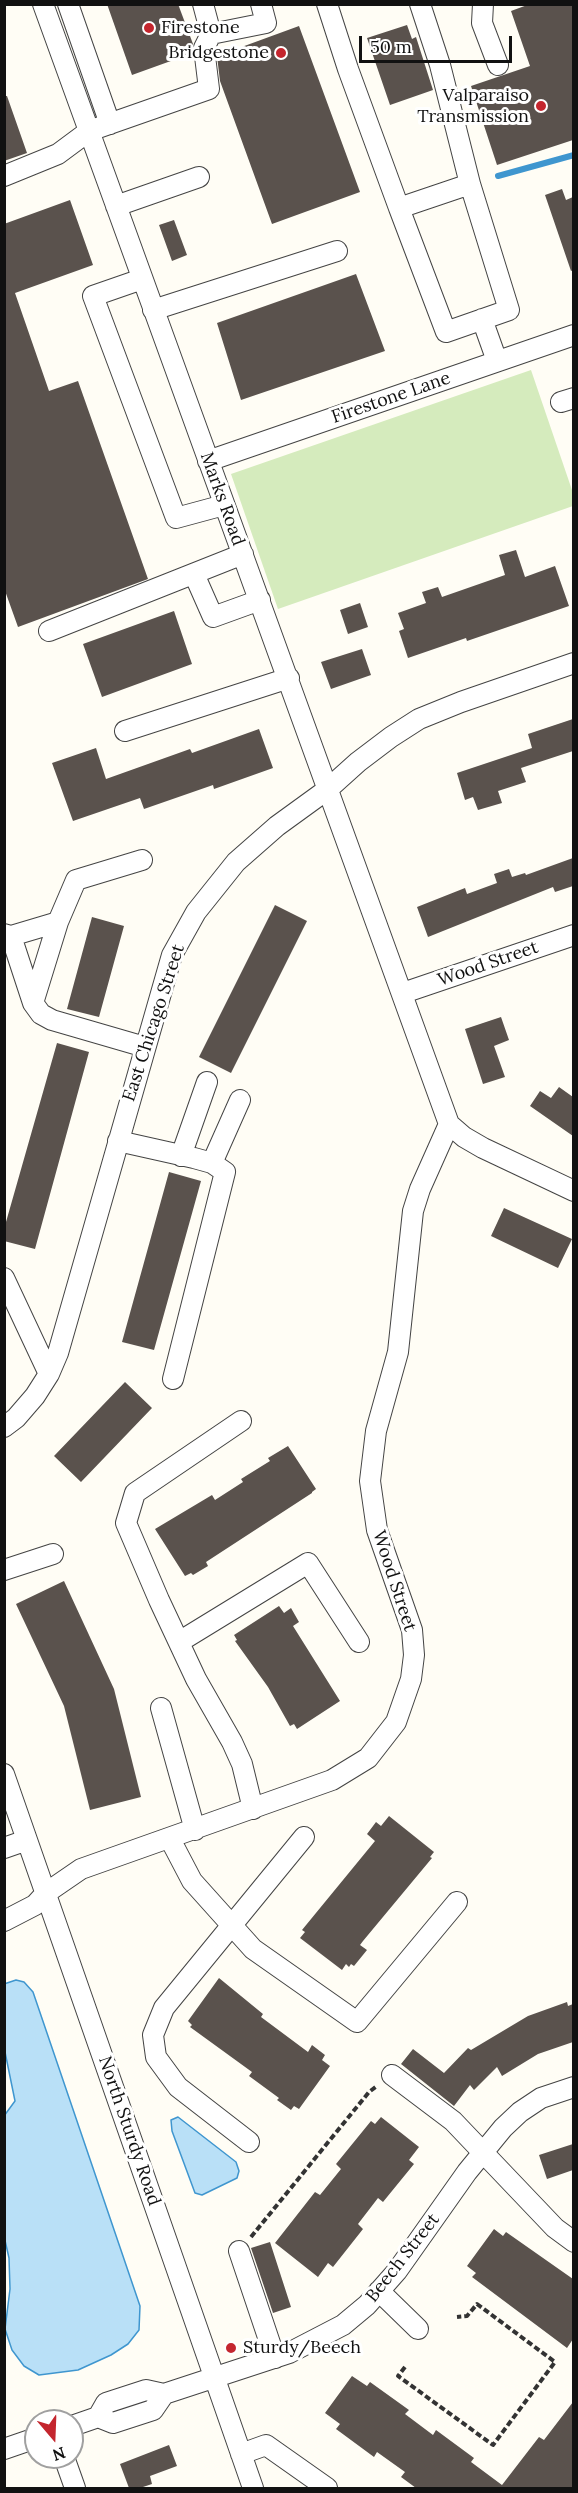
<!DOCTYPE html>
<html>
<head>
<meta charset="utf-8">
<style>
	body { margin:0 }
	#map { position:relative; width:578px; height:2493px; overflow:hidden; background:#fffdf5; font-family:Lora,serif }
	canvas { display:block }
	.frame { position:absolute; inset:0; border:6px solid #111; pointer-events:none }
	.north { position:absolute; left:24px; top:2409px; width:60px; height:60px; box-sizing:border-box; background:#fff; border:2px solid #a0a0a0; border-radius:50%; rotate:161deg; font-size:16px; font-weight:700; line-height:24px; text-align:center; color:#111 }
	.north::after { content:''; display:block; margin:auto; width:21px; height:27px; background:#c4262e; clip-path:polygon(50% 0,100% 100%,50% 72%,0 100%) }
	.scale { position:absolute; left:359px; top:36px; width:153px; height:27px; box-sizing:border-box; border:3px solid #111; border-top:0; padding-left:8px; font-size:18px; line-height:21px; white-space:nowrap; color:#111; -webkit-text-stroke:4px #fff; paint-order:stroke }
</style>
</head>
<body>
<div id="map">
<canvas width="578" height="2493"></canvas>
<div class="frame"></div>
<div class="north">N</div>
<div class="scale">50 m</div>
</div>
<script>
const context = document.querySelector('canvas').getContext('2d');
context.lineJoin = 'round';
function fillPath(path, color) { context.fillStyle = color; context.fill(path, 'evenodd'); }
const toPath = rows => new Path2D(rows.map(r => 'M' + r).join(''));
function stroke(path, color, width, dash) { context.strokeStyle = color; context.lineWidth = width; context.lineCap = dash ? 'butt' : 'round'; context.setLineDash(dash || []); context.stroke(path); }
function label(font, color, halo, rows, align = 'center') {
  context.font = font + ' Lora,serif'; context.lineWidth = 6; context.setLineDash([]); context.textBaseline = 'middle'; context.strokeStyle = halo; context.fillStyle = color; for (const [text, x, y, turn = 0] of rows) {
    context.save(); context.translate(x, y); context.rotate((+turn || 0) * Math.PI / 180); context.textAlign = isNaN(turn) ? turn : align; if (halo) context.strokeText(text, 0, 0); context.fillText(text, 0, 0); context.restore();
  }
}
fillPath(toPath([
	[531,370,573,493,573,506,278,609,231,474]
]), '#d5ebbd');
const water = toPath([
	[16,1980,24,1982,33,1992,140,2306,139,2330,128,2344,111,2355,78,2370,39,2375,24,2366,12,2350,5,2329,10,2289,9,2258,4,2236,4,2116,15,2101,5,2052,4,1984,16,1980],
	[178,2117,236,2162,239,2171,237,2178,202,2195,195,2193,172,2131,171,2120,178,2117]
]);
fillPath(water, '#b9e0f7');
stroke(water, '#3f96cf', 1.5);
stroke(toPath([
	[498,176,574,155]
]), '#3f96cf', 6);
fillPath(toPath([
	[107,4,178,4,193,44,193,53,132,75],
	[530,4,573,4,573,140,497,165,471,86,530,66,511,11],
	[407,25,412,39,416,37,433,90,390,105,367,38],
	[299,26,360,192,272,224,220,81,217,56],
	[4,96,7,96,27,153,4,161],
	[562,189,566,200,573,197,573,270,571,271,545,195],
	[70,200,93,265,15,293,49,391,78,381,148,579,18,627,4,588,4,224],
	[174,220,187,255,172,261,159,225],
	[356,274,385,351,241,400,217,323],
	[516,550,525,577,555,566,569,606,467,641,466,638,408,658,399,631,404,629,398,613,426,603,422,592,438,587,442,597,505,575,499,555],
	[360,603,368,627,348,634,340,610],
	[174,611,192,664,102,697,83,644],
	[362,649,371,675,331,689,321,662],
	[573,719,573,751,521,768,526,782,498,791,502,803,478,810,473,797,465,800,457,773,532,748,528,734],
	[259,729,273,768,214,789,213,785,144,809,140,798,73,821,52,763,96,748,106,779,190,749,192,753],
	[573,858,573,886,555,892,553,887,428,937,417,907,465,888,467,894,497,883,494,874,509,869,512,877,525,873,526,875],
	[275,905,307,921,231,1073,199,1057],
	[92,917,124,926,99,1017,67,1009],
	[501,1017,509,1040,494,1046,505,1077,483,1084,465,1029],
	[57,1043,89,1052,35,1249,4,1241,4,1229],
	[559,1087,573,1097,573,1136,530,1106,540,1091,551,1098],
	[169,1172,201,1181,154,1350,122,1342],
	[504,1208,572,1239,558,1268,491,1236],
	[125,1382,152,1408,81,1482,54,1456],
	[288,1446,316,1489,312,1492,312,1493,206,1562,208,1566,193,1575,191,1573,185,1576,155,1529,212,1495,215,1500,243,1482,241,1479,270,1461,268,1458],
	[64,1581,114,1689,141,1797,90,1810,64,1706,16,1604],
	[279,1606,284,1613,291,1608,299,1622,293,1626,340,1701,297,1729,294,1724,290,1726,268,1687,235,1641,237,1640,234,1635],
	[389,1816,434,1852,430,1857,432,1858,363,1941,360,1945,367,1950,354,1966,351,1964,349,1967,346,1964,342,1970,300,1938,305,1932,302,1930,375,1841,367,1834,376,1822,381,1826],
	[219,1978,263,2014,261,2017,308,2052,312,2045,325,2055,322,2060,330,2066,299,2109,294,2106,291,2110,277,2100,279,2098,249,2076,252,2072,190,2027,192,2025,188,2021],
	[567,2002,568,2006,573,2004,573,2042,538,2054,502,2076,497,2067,474,2090,470,2085,454,2106,401,2064,413,2049,444,2073,468,2048,471,2050,528,2016],
	[381,2117,419,2147,409,2160,414,2164,383,2202,378,2198,358,2224,363,2229,333,2267,328,2263,318,2277,275,2243,315,2192,320,2195,341,2169,336,2164,371,2121,375,2124],
	[573,2144,573,2170,547,2179,539,2155],
	[494,2229,503,2236,506,2232,573,2279,573,2339,567,2348,472,2277,476,2273,467,2266],
	[270,2242,291,2307,273,2313,251,2248],
	[352,2376,367,2386,370,2382,409,2410,405,2414,433,2435,436,2430,474,2458,471,2462,502,2485,539,2437,544,2440,573,2402,573,2488,416,2488,401,2477,405,2472,377,2452,374,2457,336,2429,340,2424,325,2413],
	[169,2445,177,2466,150,2476,152,2484,140,2488,129,2488,120,2464]
]), '#5a524d');
const minor = toPath([
	[43,4,449,1124,464,1137,483,1148,574,1191],
	[68,4,110,124],
	[203,4,211,34,266,23,261,4],
	[327,4,348,69,399,208,470,184,440,65,420,4],
	[483,4,482,23,498,65],
	[4,176,58,154,89,131,209,89,204,48,211,34],
	[116,206,199,177],
	[399,208,446,332,509,310,470,184],
	[142,279,93,296,176,518,224,505],
	[153,310,337,251],
	[482,319,497,361],
	[561,402,574,398],
	[208,461,574,335],
	[194,574,213,617,260,600],
	[49,631,243,554],
	[125,731,289,678],
	[4,934,11,936,33,1003,41,1014,52,1020,145,1047],
	[11,936,58,922,76,880,142,860],
	[403,993,574,935],
	[33,1003,58,922],
	[118,1141,194,1158,212,1163,225,1172,173,1379],
	[181,1156,207,1082],
	[212,1163,240,1100],
	[4,1278,49,1374],
	[241,1421,135,1493,126,1523,159,1600,196,1679,232,1742,242,1764,253,1809],
	[4,1427,16,1418,35,1396,49,1374,58,1353,172,955,196,912,236,862,277,826,328,789,358,762,391,737,419,719,461,702,574,663],
	[4,1570,53,1554],
	[179,1642,308,1563,359,1642],
	[161,1708,195,1830],
	[4,1774,253,2488],
	[170,1839,192,1881,253,1949,357,2022,457,1902],
	[4,1848,27,1840],
	[4,1921,35,1905,46,1893,81,1869,332,1780,368,1758,396,1722,411,1679,414,1655,412,1630,377,1530,370,1481,376,1431,398,1352,413,1211,420,1189,449,1124],
	[392,2075,453,2121,555,2228,574,2242],
	[249,2142,178,2087,156,2057,153,2035,164,2008,304,1837],
	[239,2251,275,2358],
	[379,2291,418,2329],
	[98,2417,113,2423,153,2410,164,2394],
	[72,2426,98,2417,106,2403,146,2390,164,2394,289,2353,343,2325,367,2305,397,2271,467,2172,503,2128,520,2112,541,2098,574,2087],
	[4,2449,36,2438],
	[241,2454,266,2445,327,2488],
	[64,2457,75,2488]
]);
stroke(minor, '#444', 22);
stroke(toPath([
	[251,2237,369,2092,377,2086],
	[405,2367,398,2376,493,2445,555,2362,477,2304,467,2316,457,2317]
]), '#333', 4, [6, 3]);
stroke(minor, '#fff', 20);
for (const [x, y, r, color] of [
	[149,28,6,"#c4262e"],
	[281,53,6,"#c4262e"],
	[541,106,6,"#c4262e"],
	[231,2348,6,"#c4262e"]
]) { const dot = new Path2D(); dot.arc(x, y, r, 0, 2 * Math.PI); context.fillStyle = color; context.fill(dot); stroke(dot, '#fff', 2); }
label('18px', '#111', '#fff', [
	["Firestone",161,28],
	["Bridgestone",269,53,"right"],
	["Valparaiso",529,96,"right"],
	["Transmission",529,117,"right"],
	["Sturdy/Beech",243,2348]
], 'left');
label('18px', '#111', '#fff', [
	["Firestone Lane",391,398,-19],
	["Marks Road",222,499,70],
	["Wood Street",488,964,-19],
	["East Chicago Street",154,1023,-72],
	["Wood Street",394,1581,72],
	["North Sturdy Road",129,2131,71],
	["Beech Street",403,2258,-52]
]);
</script>
</body>
</html>
